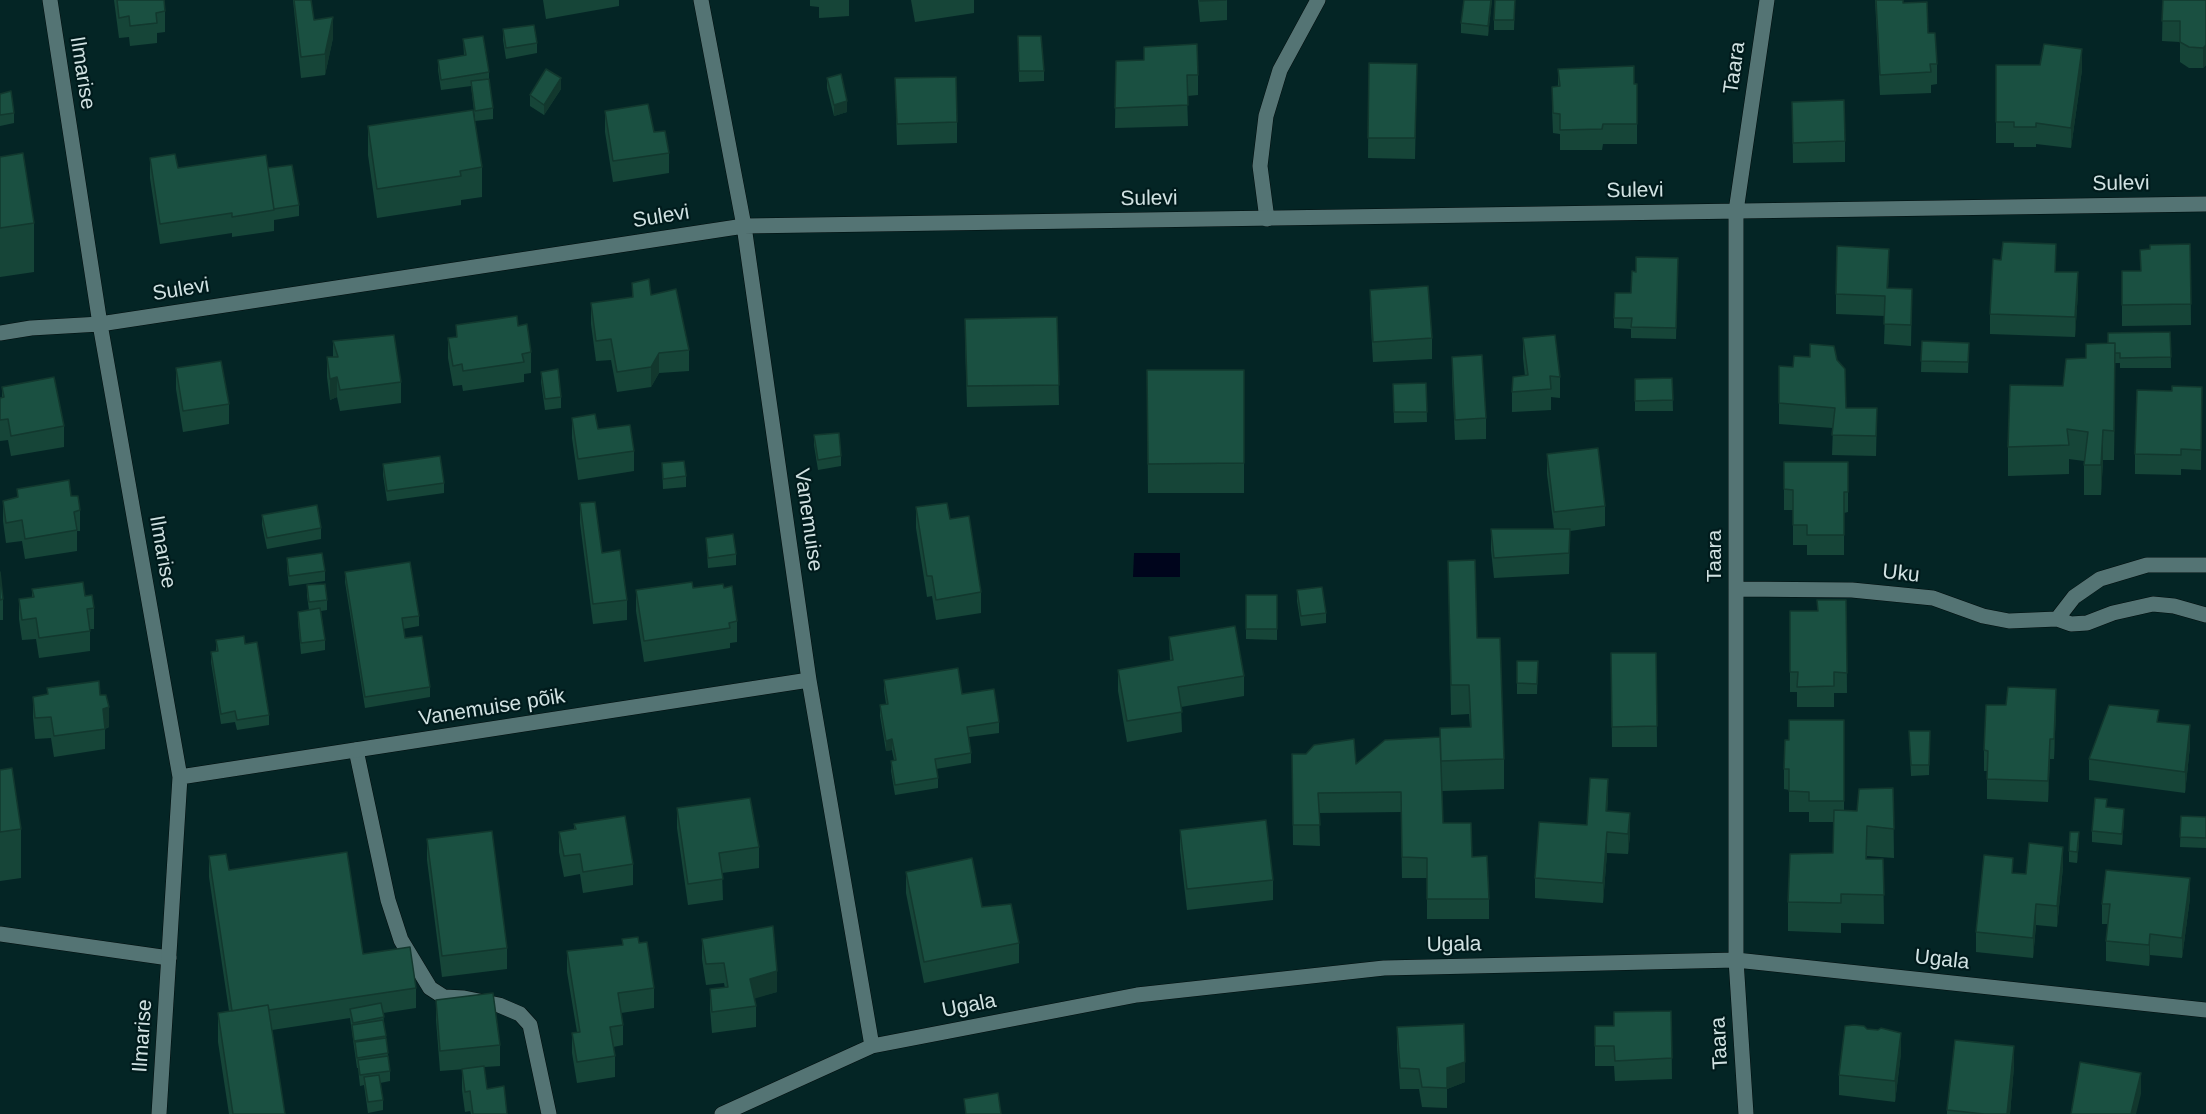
<!DOCTYPE html>
<html>
<head>
<meta charset="utf-8">
<style>
	body { margin:0 }
	canvas { display:block; background:#042525 }
</style>
</head>
<body>
<canvas width="2206" height="1114"></canvas>
<script>
const context = document.querySelector('canvas').getContext('2d');
context.lineJoin = 'round';
function fillPath(path, color) { context.fillStyle = color; context.fill(path, 'evenodd'); }
const toPath = rows => new Path2D(rows.map(r => 'M' + r).join(''));
function stroke(path, color, width, dash) { context.strokeStyle = color; context.lineWidth = width; context.lineCap = dash ? 'butt' : 'round'; context.setLineDash(dash || []); context.stroke(path); }
function label(font, color, halo, rows, align = 'center') {
  context.font = font + ' Arial,sans-serif'; context.lineWidth = 4.5; context.setLineDash([]); context.textBaseline = 'middle'; context.strokeStyle = halo; context.fillStyle = color; for (const [text, x, y, turn = 0] of rows) {
    context.save(); context.translate(x, y); context.rotate((+turn || 0) * Math.PI / 180); context.textAlign = isNaN(turn) ? turn : align; if (halo) context.strokeText(text, 0, 0); context.fillText(text, 0, 0); context.restore();
  }
}
fillPath(toPath([
	[1134,553,1180,553,1180,577,1133,577]
]), '#00051c');
const lane = toPath([
	[1267,219,1260,166,1266,116,1280,70,1318,0],
	[356,750,388,900,401,940,430,988,444,997,464,998,499,1005,520,1014,530,1025,549,1114],
	[0,934,169,958]
]);
const street = toPath([
	[50,0,100,324,180,777,159,1114],
	[701,0,744,226,809,680,872,1046],
	[0,333,31,328,100,324,744,226,2206,204],
	[1736,589,1852,590,1933,598,1983,616,2009,621,2057,619,2071,624,2087,623,2113,613,2153,604,2174,606,2206,615],
	[2057,619,2074,597,2100,579,2147,565,2206,565],
	[180,777,809,680],
	[722,1114,872,1046,1137,995,1384,968,1736,960,2206,1010],
	[1746,1114,1736,960,1736,211,1767,0]
]);
stroke(lane, '#000d0d', 16);
stroke(street, '#000d0d', 16);
stroke(lane, '#547474', 15);
stroke(street, '#547474', 15);
fillPath(toPath([
	[114,0,164,0,165,11,165,32,157,33,157,43,130,46,129,37,119,38],
	[293,0,311,0,314,20,333,38,325,75,301,78],
	[543,0,619,0,619,6,546,19],
	[810,0,849,0,849,16,819,18,819,7,810,6],
	[911,0,974,0,974,13,915,22],
	[1198,0,1227,0,1227,20,1200,22],
	[1492,0,1488,36,1461,33,1461,23],
	[1515,0,1514,30,1494,30,1494,20],
	[1875,0,1903,0,1903,3,1928,33,1937,64,1937,84,1931,85,1931,93,1880,95],
	[2163,0,2206,0,2206,65,2203,68,2189,68,2180,62,2180,42,2162,41],
	[503,29,537,43,537,53,506,59,503,40],
	[1018,36,1044,71,1044,81,1019,82],
	[463,39,489,72,489,79,493,108,493,119,475,121,482,167,482,197,461,200,461,205,377,218,368,155,368,126,475,120,471,86,441,90,438,70,438,60,464,55],
	[1144,47,1198,75,1198,95,1187,96,1188,126,1115,128,1116,61,1144,60],
	[1369,63,1417,64,1415,159,1368,158],
	[1996,65,2082,70,2071,148,2036,144,2036,147,2014,147,2014,143,1996,143],
	[1558,69,1637,84,1637,144,1603,144,1602,150,1560,150,1560,134,1553,133,1552,108,1552,87,1558,86],
	[827,78,847,112,834,116,827,88],
	[895,78,957,122,957,143,897,145],
	[561,89,544,115,530,106,530,95],
	[0,94,14,113,14,123,0,126],
	[1792,102,1845,141,1845,162,1793,163],
	[605,111,654,132,669,153,669,173,613,182,605,132],
	[0,157,34,223,34,272,0,277],
	[150,158,178,168,268,168,299,205,299,216,274,220,274,231,232,237,232,233,160,244,150,178],
	[2190,244,2191,325,2122,326,2122,271,2140,271],
	[1678,258,1676,339,1631,338,1631,329,1614,328,1614,318,1631,293,1636,272],
	[1889,269,1888,288,1912,289,1911,346,1884,344,1885,316,1836,314,1836,294],
	[2056,272,2078,292,2075,337,1990,334,1990,314],
	[632,283,651,295,689,350,689,371,659,373,651,387,617,392,611,360,596,361,591,324,591,303,632,297],
	[1370,290,1432,338,1432,359,1373,362,1370,310],
	[1057,317,1059,405,967,407,965,339],
	[456,325,518,326,531,352,531,373,524,374,524,382,463,391,462,385,453,386,448,358,448,338,456,337],
	[2170,332,2171,368,2120,368,2120,363,2115,363,2114,460,2103,460,2101,495,2084,495,2084,461,2069,459,2069,474,2008,476,2008,447,2063,386,2086,358,2108,343],
	[1523,338,1560,377,1560,398,1551,397,1551,410,1512,412,1512,392,1525,376,1523,358],
	[333,341,401,382,401,403,340,411,337,397,330,400,327,377,327,357,333,357],
	[1922,341,1969,343,1968,373,1921,372],
	[1810,344,1846,408,1877,408,1876,456,1832,455,1833,428,1779,424,1779,366,1793,367,1810,357],
	[1452,357,1486,418,1486,439,1455,440,1452,377],
	[176,368,229,404,229,424,183,432,176,389],
	[1147,370,1244,370,1244,493,1148,493],
	[541,372,561,397,561,408,545,410,541,382],
	[1672,378,1673,411,1635,411,1635,379],
	[1426,383,1427,422,1394,423,1393,384],
	[2,387,64,426,64,447,11,456,8,440,0,441,0,398,2,397],
	[2202,387,2201,470,2181,469,2181,475,2135,474,2135,454,2172,391],
	[572,418,598,429,634,451,634,471,578,480,572,438],
	[814,435,841,456,841,466,818,470,814,445],
	[1547,454,1605,506,1605,526,1570,531,1569,574,1494,578,1491,550,1491,529,1554,529,1547,474],
	[1784,462,1848,462,1848,512,1844,513,1844,555,1807,555,1807,545,1793,545,1793,510,1784,510],
	[662,463,686,476,686,487,663,489],
	[383,464,444,483,444,493,387,501,383,475],
	[17,489,71,496,80,510,80,531,77,531,77,551,25,559,22,541,6,543,3,521,3,501,17,497],
	[580,503,602,553,627,600,627,620,593,624,580,523],
	[916,507,950,519,981,592,981,613,936,620,932,596,927,597,916,528],
	[262,515,321,528,321,539,267,549,262,525],
	[706,538,736,554,736,565,708,568],
	[287,558,325,571,325,581,289,586,287,569],
	[1448,561,1477,638,1504,759,1504,789,1442,791,1443,823,1472,857,1489,899,1489,919,1427,919,1427,878,1402,878,1401,812,1319,813,1320,846,1293,845,1292,754,1356,764,1470,727,1469,714,1451,715],
	[0,572,3,599,3,620,0,620],
	[345,572,419,616,419,626,403,629,405,638,430,687,430,697,365,708,345,582],
	[307,585,327,600,327,610,321,611,325,640,325,650,301,654,298,622,298,612,309,610,307,596],
	[693,588,724,588,737,621,737,642,730,643,730,648,644,662,636,611,636,590],
	[32,589,85,596,94,608,94,629,90,629,90,651,39,658,36,639,22,640,19,619,19,599,32,597],
	[1297,590,1326,613,1326,623,1301,626,1297,601],
	[1246,595,1277,595,1277,640,1246,639],
	[1846,600,1847,693,1834,693,1834,707,1797,707,1797,692,1790,692,1790,611,1817,611],
	[1169,637,1244,676,1244,696,1181,707,1182,732,1127,742,1118,691,1118,670,1170,661],
	[216,640,245,644,269,715,269,725,237,730,235,722,221,724,211,662,211,652,216,651],
	[1611,653,1656,653,1657,747,1612,747],
	[1517,661,1538,661,1537,694,1517,694],
	[884,680,962,694,999,722,999,733,969,737,971,753,971,763,936,769,938,778,938,788,895,795,891,771,891,761,894,760,892,750,886,751,880,716,880,705,886,704,884,690],
	[47,688,100,695,109,727,105,729,105,749,54,757,51,738,35,739,33,717,33,697,47,694],
	[2056,709,2054,759,2050,759,2048,802,1987,799,1987,771,1984,771,1984,750],
	[1844,720,1844,811,1857,811,1893,788,1894,858,1867,856,1866,859,1883,859,1884,924,1841,923,1841,933,1788,931,1788,902,1833,853,1834,822,1809,822,1809,812,1789,812,1789,790,1784,789,1784,769,1789,740],
	[2159,723,2190,746,2185,793,2089,780,2089,759],
	[1909,731,1930,731,1929,775,1911,776],
	[0,770,21,829,21,878,0,881],
	[1608,799,1607,811,1630,834,1628,854,1607,853,1603,903,1535,898,1535,878,1587,825],
	[2107,807,2124,820,2122,845,2092,842,2092,831],
	[677,808,759,847,759,868,722,873,723,900,688,905,677,828],
	[2181,816,2206,817,2206,848,2180,847],
	[574,824,633,864,633,885,583,893,580,874,564,877,559,852,559,832,574,829],
	[1180,830,1273,880,1273,900,1187,910,1180,850],
	[427,839,507,948,507,969,442,977,427,860],
	[2079,843,2077,863,2069,862,2069,851],
	[209,856,229,870,416,988,416,1008,383,1013,388,1056,390,1071,390,1081,380,1083,383,1100,383,1110,368,1113,364,1085,360,1086,358,1068,357,1068,350,1018,272,1030,285,1114,229,1114,218,1042,218,1013,229,1011,209,877],
	[2063,867,2057,927,2036,925,2033,958,1976,952,1976,932,2013,873,2026,874],
	[906,872,982,907,1019,943,1019,963,924,983,906,893],
	[2190,898,2182,958,2150,955,2149,966,2106,961,2106,941,2108,924,2102,924,2102,904],
	[622,939,639,943,654,988,654,1008,621,1013,623,1025,623,1045,613,1047,615,1056,615,1077,577,1083,572,1053,572,1033,577,1032,567,972,567,951,622,946],
	[702,939,777,992,754,998,756,1006,756,1027,712,1033,710,1009,710,989,725,988,724,983,706,985,702,959],
	[436,1000,500,1045,500,1066,484,1067,487,1089,507,1114,471,1114,470,1111,465,1112,462,1090,462,1069,465,1069,440,1071,436,1020],
	[1671,1011,1672,1079,1615,1081,1614,1066,1595,1066,1595,1026,1614,1026],
	[1397,1027,1465,1082,1447,1089,1447,1108,1422,1107,1419,1089,1400,1089,1397,1047],
	[1901,1053,1895,1102,1839,1095,1839,1075],
	[2014,1066,2010,1114,1947,1114,1947,1110]
]), '#164538');
fillPath(toPath([
	[1491,0,1492,0,1488,36,1488,26],
	[333,17,333,38,325,75,325,54],
	[2206,45,2206,65,2203,68,2203,48],
	[2082,49,2082,70,2071,148,2071,128],
	[561,78,561,89,544,115,544,105],
	[847,101,847,112,834,116,834,105],
	[1889,249,1889,269,1887,309,1887,288],
	[2078,272,2078,292,2075,337,2075,317],
	[2115,343,2115,372,2114,460,2114,431],
	[659,353,659,373,651,387,651,367],
	[337,377,337,397,330,400,330,379],
	[2103,430,2103,460,2101,495,2101,465],
	[2056,689,2056,709,2054,759,2054,739],
	[109,707,109,727,103,729,103,709],
	[2190,725,2190,746,2185,793,2185,772],
	[892,739,892,750,886,751,886,741],
	[2050,739,2050,759,2048,802,2048,781],
	[1608,779,1608,799,1606,832,1606,811],
	[2124,809,2124,820,2122,845,2122,834],
	[1630,813,1630,834,1628,854,1628,834],
	[1607,832,1607,853,1603,903,1603,883],
	[2079,832,2079,843,2077,863,2077,852],
	[2063,847,2063,867,2057,927,2057,906],
	[2190,878,2190,898,2182,958,2182,938],
	[2036,904,2036,925,2033,958,2033,938],
	[2150,934,2150,955,2149,966,2149,945],
	[777,971,777,992,750,1000,750,979],
	[1901,1033,1901,1053,1895,1102,1895,1081],
	[2014,1046,2014,1066,2010,1114,2007,1114],
	[1465,1062,1465,1082,1447,1089,1447,1108,1447,1068],
	[2141,1073,2141,1094,2136,1114,2131,1114]
]), '#12382e');
const building = toPath([
	[117,0,164,0,165,11,156,13,157,23,130,26,129,16,119,18,117,0],
	[294,0,311,0,314,20,333,17,325,54,301,57,294,0],
	[1200,0,1226,0,1200,1,1200,0],
	[1464,0,1491,0,1488,26,1461,23,1464,0],
	[1495,0,1515,0,1514,20,1494,20,1495,0],
	[1876,0,1903,0,1903,3,1927,2,1928,33,1935,33,1937,64,1930,64,1931,72,1880,75,1876,0],
	[2163,0,2206,0,2206,45,2203,48,2189,47,2180,42,2180,21,2162,21,2163,0],
	[534,25,537,43,506,48,503,29,534,25],
	[483,36,489,72,441,80,438,60,466,55,463,39,483,36],
	[1018,36,1041,36,1044,71,1019,71,1018,36],
	[1197,44,1198,75,1187,75,1188,105,1115,108,1116,61,1144,60,1144,47,1197,44],
	[2044,44,2082,49,2071,128,2036,123,2036,127,2014,127,2014,122,1996,122,1996,65,2040,65,2044,44],
	[1369,63,1417,64,1415,138,1368,138,1369,63],
	[1634,66,1634,84,1637,84,1637,124,1603,124,1602,129,1560,130,1560,114,1553,113,1552,87,1560,86,1558,69,1634,66],
	[546,69,561,78,544,105,530,95,546,69],
	[841,74,847,101,834,105,827,78,841,74],
	[956,77,957,122,897,124,895,78,956,77],
	[489,79,493,108,475,111,471,81,489,79],
	[11,91,14,113,0,115,0,94,11,91],
	[1844,100,1845,141,1793,143,1792,102,1844,100],
	[648,104,654,132,665,131,669,153,613,161,605,111,648,104],
	[473,110,482,167,460,171,461,176,377,189,368,126,473,110],
	[23,153,34,223,0,228,0,157,23,153],
	[175,154,178,168,266,155,274,210,232,217,232,213,160,224,150,158,175,154],
	[292,165,299,205,274,209,268,168,292,165],
	[2003,242,2056,244,2055,272,2078,272,2075,317,1990,314,1993,259,2001,260,2003,242],
	[2190,244,2191,304,2122,305,2122,271,2141,271,2140,250,2150,249,2150,245,2190,244],
	[1837,246,1889,249,1887,288,1912,289,1911,325,1884,324,1885,296,1836,294,1837,246],
	[1636,257,1678,258,1676,328,1631,327,1632,318,1614,318,1615,293,1631,293,1632,271,1636,272,1636,257],
	[649,279,651,295,676,289,689,350,659,353,651,367,617,372,611,339,596,341,591,303,633,297,632,283,649,279],
	[1428,286,1432,338,1373,342,1370,290,1428,286],
	[517,316,518,326,527,324,531,352,522,354,524,362,463,371,462,364,453,366,448,338,457,337,456,325,517,316],
	[1057,317,1059,385,967,386,965,319,1057,317],
	[2170,332,2171,357,2120,358,2120,353,2115,353,2115,343,2108,343,2108,333,2170,332],
	[394,335,401,382,340,390,337,377,330,379,327,357,338,357,333,341,394,335],
	[1555,335,1560,377,1550,376,1551,389,1512,392,1513,377,1528,375,1523,338,1555,335],
	[1922,341,1969,343,1968,362,1921,361,1922,341],
	[2115,343,2114,431,2103,430,2101,465,2084,465,2088,432,2067,429,2069,445,2008,447,2010,385,2063,386,2066,359,2086,358,2086,344,2115,343],
	[1810,344,1834,346,1837,360,1845,369,1846,408,1877,408,1876,436,1832,435,1835,408,1779,403,1779,366,1793,367,1794,356,1810,357,1810,344],
	[1482,355,1486,418,1455,420,1452,357,1482,355],
	[221,361,229,404,183,411,176,368,221,361],
	[558,369,561,397,545,399,541,372,558,369],
	[1147,370,1244,370,1244,463,1148,464,1147,370],
	[54,377,64,426,11,436,8,419,0,420,0,398,4,397,2,387,54,377],
	[1672,378,1673,400,1635,401,1635,379,1672,378],
	[1426,383,1427,412,1394,412,1393,384,1426,383],
	[2172,386,2202,387,2201,450,2181,449,2181,455,2135,454,2137,390,2172,391,2172,386],
	[595,414,598,429,630,425,634,451,578,459,572,418,595,414],
	[839,433,841,456,818,460,814,435,839,433],
	[1598,448,1605,506,1554,512,1547,454,1598,448],
	[440,456,444,483,387,491,383,464,440,456],
	[684,461,686,476,663,479,662,463,684,461],
	[1784,462,1848,462,1848,492,1844,492,1844,535,1807,535,1807,525,1793,525,1793,490,1784,489,1784,462],
	[69,480,71,496,78,496,80,510,74,512,77,530,25,539,22,520,6,523,3,501,18,497,17,489,69,480],
	[595,502,602,553,620,550,627,600,593,604,580,503,595,502],
	[947,503,950,519,969,516,981,592,936,600,932,576,927,576,916,507,947,503],
	[317,505,321,528,267,538,262,515,317,505],
	[1491,529,1570,529,1569,553,1494,558,1491,529],
	[733,534,736,554,708,558,706,538,733,534],
	[322,553,325,571,289,576,287,558,322,553],
	[1475,560,1477,638,1500,638,1504,759,1441,761,1440,728,1471,727,1469,685,1451,685,1448,561,1475,560],
	[410,562,419,616,402,618,405,638,422,636,430,687,365,697,345,572,410,562],
	[0,572,3,599,0,600,0,572],
	[83,582,85,596,92,595,94,608,87,609,90,631,39,638,36,618,22,620,19,599,34,597,32,589,83,582],
	[692,582,693,588,723,584,724,588,732,586,737,621,729,623,730,628,644,641,636,590,692,582],
	[325,584,327,600,309,602,307,585,325,584],
	[1322,587,1326,613,1301,616,1297,590,1322,587],
	[1246,595,1277,595,1277,629,1246,629,1246,595],
	[1817,600,1846,600,1847,673,1834,672,1834,686,1797,687,1798,672,1790,672,1790,611,1818,611,1817,600],
	[320,608,325,640,301,643,298,612,320,608],
	[1235,626,1244,676,1178,687,1182,712,1127,721,1118,670,1173,660,1169,637,1235,626],
	[244,636,245,644,257,642,269,715,237,720,235,711,221,714,211,652,218,651,216,640,244,636],
	[1611,653,1656,653,1657,726,1612,727,1611,653],
	[1517,661,1538,661,1537,684,1517,683,1517,661],
	[958,668,962,694,994,689,999,722,967,727,971,753,935,759,938,778,895,785,891,761,896,760,892,739,886,741,880,705,888,704,884,680,958,668],
	[99,681,100,695,106,695,109,707,103,709,105,729,54,736,51,717,35,718,33,697,48,694,47,688,99,681],
	[2008,687,2056,689,2054,739,2050,739,2048,781,1987,779,1988,751,1984,750,1986,705,2006,705,2008,687],
	[2109,705,2159,710,2157,722,2190,725,2185,772,2089,759,2109,705],
	[1789,720,1844,720,1844,801,1809,801,1809,792,1789,791,1789,769,1784,769,1785,740,1789,740,1789,720],
	[1909,731,1930,731,1929,765,1911,765,1909,731],
	[1440,737,1443,823,1471,823,1472,857,1487,856,1489,899,1427,899,1427,858,1402,857,1401,792,1318,793,1320,825,1293,825,1292,754,1306,754,1314,745,1354,739,1356,764,1385,740,1440,737],
	[12,768,21,829,0,832,0,770,12,768],
	[1590,778,1608,779,1606,811,1630,813,1628,834,1607,832,1603,883,1535,878,1539,822,1587,825,1590,778],
	[1893,788,1894,829,1867,826,1866,859,1883,859,1884,895,1841,894,1841,903,1788,902,1790,854,1833,853,1834,810,1857,811,1859,789,1893,788],
	[750,798,759,847,719,853,723,879,688,884,677,808,750,798],
	[2095,798,2107,799,2106,807,2124,809,2122,834,2092,831,2095,798],
	[625,816,633,864,583,872,580,854,564,856,559,832,576,829,574,824,625,816],
	[2181,816,2206,817,2206,838,2180,837,2181,816],
	[1266,820,1273,880,1187,889,1180,830,1266,820],
	[492,831,507,948,442,956,427,839,492,831],
	[2070,832,2079,832,2077,852,2069,851,2070,832],
	[2029,843,2063,847,2057,906,2036,904,2033,938,1976,932,1984,855,2013,858,2012,873,2026,874,2029,843],
	[347,852,363,954,410,947,416,988,269,1010,268,1005,232,1011,209,856,226,854,229,870,347,852],
	[972,858,982,907,1011,904,1019,943,924,962,906,872,972,858],
	[2106,870,2190,878,2182,938,2150,934,2149,945,2106,941,2110,904,2102,904,2106,870],
	[773,926,777,971,750,979,756,1006,712,1012,710,989,728,987,724,963,706,964,702,939,773,926],
	[638,937,639,943,647,942,654,988,618,993,623,1025,610,1027,615,1056,577,1062,572,1033,580,1032,567,951,623,945,622,939,638,937],
	[493,993,500,1045,440,1051,436,1000,493,993],
	[381,1003,384,1017,353,1023,350,1009,381,1003],
	[268,1005,285,1114,233,1114,218,1013,268,1005],
	[1671,1011,1672,1058,1615,1061,1614,1046,1595,1046,1595,1026,1614,1026,1614,1012,1671,1011],
	[383,1020,386,1036,354,1041,352,1025,383,1020],
	[1464,1024,1465,1062,1447,1068,1447,1088,1422,1087,1419,1069,1400,1068,1397,1027,1464,1024],
	[1854,1025,1864,1026,1867,1029,1878,1030,1881,1028,1901,1033,1895,1081,1839,1075,1845,1026,1854,1025],
	[386,1038,388,1053,357,1058,355,1042,386,1038],
	[1955,1040,2014,1046,2007,1114,1984,1114,1947,1110,1955,1040],
	[388,1056,390,1071,360,1075,358,1060,388,1056],
	[2080,1062,2141,1073,2131,1114,2071,1114,2080,1062],
	[484,1066,487,1089,504,1086,507,1114,473,1114,470,1091,465,1092,462,1069,484,1066],
	[379,1075,383,1100,368,1102,364,1077,379,1075],
	[998,1093,1001,1114,966,1114,964,1099,998,1093]
]);
fillPath(building, '#1a5041');
stroke(building, '#12382e', 1.5);
label('21px', '#d1e2e2', '#001b1c', [
	["Taara",1735,68,-82],
	["Ilmarise",82,73,81],
	["Sulevi",2121,184,-1],
	["Sulevi",1635,191,-1],
	["Sulevi",1149,199,-1],
	["Sulevi",661,217,-9],
	["Sulevi",181,290,-9],
	["Vanemuise",808,520,82],
	["Ilmarise",162,552,80],
	["Taara",1715,556,-90],
	["Uku",1901,574,6],
	["Vanemuise põik",492,708,-9],
	["Ugala",1454,945,-1],
	["Ugala",1942,960,6],
	["Ugala",969,1006,-11],
	["Ilmarise",143,1036,-86],
	["Taara",1720,1043,-93]
]);
</script>
</body>
</html>
